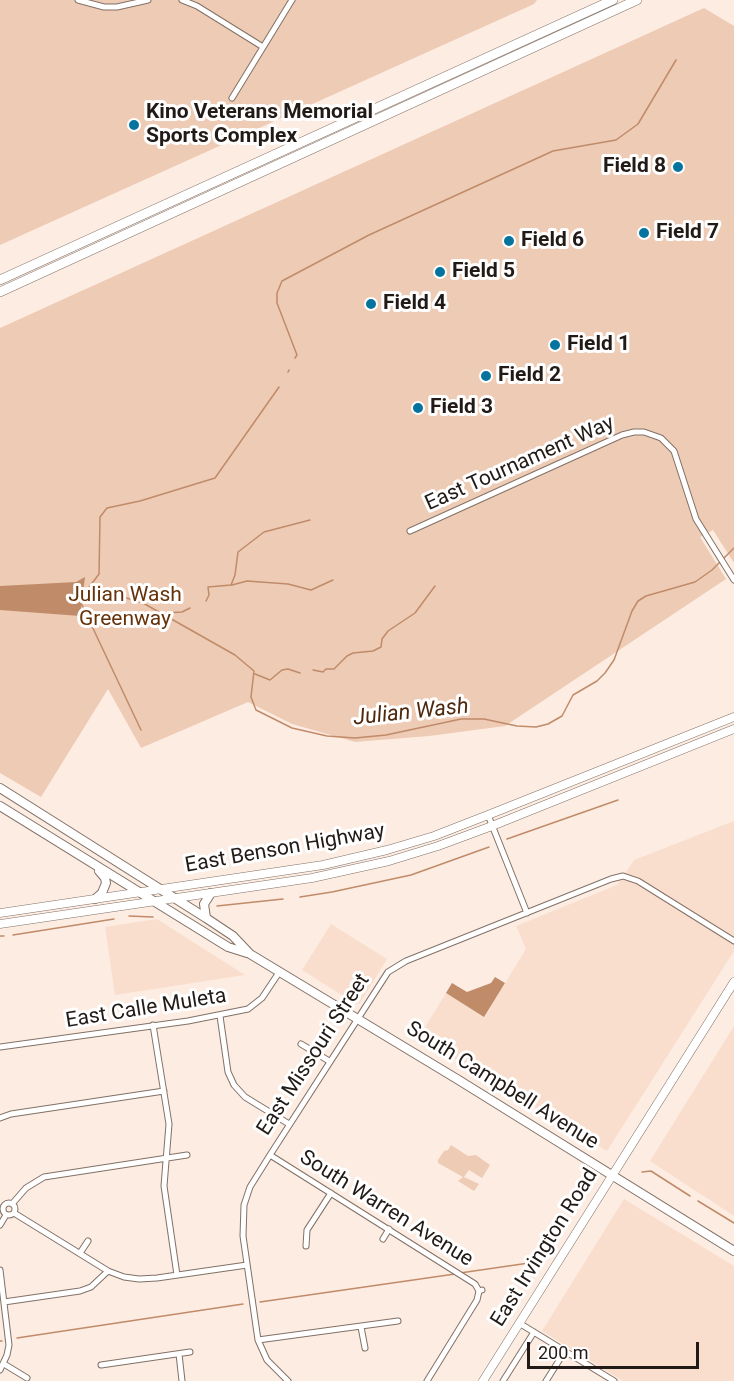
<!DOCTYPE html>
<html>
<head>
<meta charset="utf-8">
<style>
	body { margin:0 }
	#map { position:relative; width:734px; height:1381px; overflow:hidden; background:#fdece2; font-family:Roboto,sans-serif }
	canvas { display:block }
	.scale { position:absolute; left:527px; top:1342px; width:172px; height:27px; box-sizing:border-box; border:3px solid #211a16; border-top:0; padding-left:8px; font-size:18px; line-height:21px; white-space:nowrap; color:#211a16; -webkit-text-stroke:4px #fff; paint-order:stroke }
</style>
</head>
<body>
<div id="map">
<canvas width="734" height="1381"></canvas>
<div class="scale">200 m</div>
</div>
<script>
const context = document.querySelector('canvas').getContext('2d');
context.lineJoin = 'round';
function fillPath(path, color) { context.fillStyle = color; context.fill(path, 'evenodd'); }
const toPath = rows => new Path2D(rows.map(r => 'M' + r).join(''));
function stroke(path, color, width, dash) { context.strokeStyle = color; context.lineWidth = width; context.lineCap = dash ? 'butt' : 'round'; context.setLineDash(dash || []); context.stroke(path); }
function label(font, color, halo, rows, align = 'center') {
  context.font = font + ' Roboto,sans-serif'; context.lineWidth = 6; context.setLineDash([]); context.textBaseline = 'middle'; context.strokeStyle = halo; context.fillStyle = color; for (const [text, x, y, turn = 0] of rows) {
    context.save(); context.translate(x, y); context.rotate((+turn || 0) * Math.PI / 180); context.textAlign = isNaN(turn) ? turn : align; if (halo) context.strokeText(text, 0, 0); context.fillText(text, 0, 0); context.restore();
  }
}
fillPath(toPath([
	[734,821,734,951,607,1151,419,1037,446,993,485,1016,526,949,516,926,617,885,634,860],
	[157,919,245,975,115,995,105,927],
	[331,924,387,959,360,1003,356,1004,302,970],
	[734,1026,734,1216,650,1161],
	[624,1199,734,1266,734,1381,623,1381,542,1331]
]), '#f9decd');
fillPath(toPath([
	[0,0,537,0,534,4,0,245],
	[704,8,734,26,734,563,713,530,700,537,726,579,505,726,429,736,355,742,292,724,248,702,141,748,108,689,41,797,0,773,0,328],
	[451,1145,468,1156,476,1155,490,1165,482,1178,469,1170,464,1177,479,1184,474,1191,458,1181,463,1177,438,1163,438,1160,444,1151,448,1150]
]), '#eecbb5');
fillPath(toPath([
	[85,577,80,616,0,610,0,586,76,582],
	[495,977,505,983,484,1017,446,993,452,983,467,992,491,983]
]), '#c08b69');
stroke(toPath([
	[295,358,297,355,277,303,277,293,282,281,369,235,553,151,616,140,638,124,676,60],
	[288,372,289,370],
	[232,585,247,581,288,584,311,590,333,580],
	[84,594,99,574,100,517,107,508,140,501,215,478,279,387],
	[82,597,113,594,143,603,235,655,254,671,251,697,256,710,292,728,327,736,355,738,386,735,461,719,484,719,517,726,536,727,548,724,562,716,573,695,597,681,605,673,614,660,632,611,638,601,646,596,695,582,712,570,734,548],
	[206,601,209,595,208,587,231,585,235,575,238,552,264,532,310,520],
	[81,603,141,730],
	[165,613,182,612,190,608],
	[313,670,323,672,326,669,334,669,347,656,353,653,373,651,381,647,382,639,388,631,415,613,435,586],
	[255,674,270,680,282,670,288,669,300,673],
	[507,839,618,800],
	[300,897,332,892,411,875,489,847],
	[217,906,283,899],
	[129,916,153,917],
	[13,935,114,919],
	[0,936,4,936],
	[642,1172,651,1171,690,1196],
	[698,1201,734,1223],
	[460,1273,536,1262],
	[260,1302,455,1274],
	[17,1338,243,1304],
	[0,1341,2,1341]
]), '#c08b69', 1.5);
const minor = toPath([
	[78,0,104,7,117,7,148,0],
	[182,0,197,6,263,47],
	[232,98,292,0],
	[410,531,622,435,634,432,644,432,661,438,674,451,696,519,734,580],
	[488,815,527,913],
	[220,1016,228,1072,234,1085,245,1097,289,1124],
	[153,1025,169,1124,164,1186,177,1275],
	[301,1044,329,1061],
	[0,1047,188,1021,248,1009,262,998,280,971],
	[0,1118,11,1114,164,1091],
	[270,1155,475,1284,479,1291,482,1290],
	'3 1209a6 6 0 1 1 12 0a6 6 0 1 1-12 0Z',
	[12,1204,26,1188,44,1177,187,1155],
	[14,1213,108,1271,124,1277,139,1279,157,1278,247,1265],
	[0,1225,6,1215],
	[383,1239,389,1229],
	[306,1246,307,1230,331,1193],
	[80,1253,88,1241],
	[0,1270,9,1345,7,1355,0,1370],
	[4,1302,80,1291,91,1287,108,1271],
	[519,1323,614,1381],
	[361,1327,365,1348],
	[258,1340,398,1321],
	[179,1354,182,1381],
	[4,1364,27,1378],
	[101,1365,190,1352],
	[288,1381,267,1360,258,1340,243,1236,244,1205,250,1187,270,1155,388,972,406,961,611,879,623,876,638,881,734,941],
	[427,1381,477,1300,479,1291],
	[503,1381,534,1332],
	[546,1381,565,1351]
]);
const secondary = toPath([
	[0,913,323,865,387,850,434,836,488,815,734,717],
	[0,924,312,878,389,861,438,846,492,826,734,729],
	[483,1381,734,982]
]);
const primary = toPath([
	[0,788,206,918,233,936,250,954,457,1079,734,1251],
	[0,806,228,947,247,953],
	[95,899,102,893,106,883,105,878,99,871],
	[206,918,204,904,211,893]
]);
const motorway = toPath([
	[0,280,613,0],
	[0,292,637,0]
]);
stroke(minor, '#827166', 7);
stroke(secondary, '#827166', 9);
stroke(primary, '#827166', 10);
stroke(motorway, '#827166', 10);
stroke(minor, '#fff', 5);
stroke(secondary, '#fff', 8);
stroke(primary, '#fff', 8);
stroke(motorway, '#fff', 9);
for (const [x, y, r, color] of [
	[134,125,6,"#04749f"],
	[678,167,6,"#04749f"],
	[644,233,6,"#04749f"],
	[509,241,6,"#04749f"],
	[440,272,6,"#04749f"],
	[371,304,6,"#04749f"],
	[555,345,6,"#04749f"],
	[486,376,6,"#04749f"],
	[418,408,6,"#04749f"]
]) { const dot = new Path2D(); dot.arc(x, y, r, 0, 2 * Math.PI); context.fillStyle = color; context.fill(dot); stroke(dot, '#fff', 2); }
label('bold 21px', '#211a16', '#fff', [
	["Kino Veterans Memorial",146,113],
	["Sports Complex",146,137],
	["Field 8",666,167,"right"],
	["Field 7",656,233],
	["Field 6",521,241],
	["Field 5",452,272],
	["Field 4",383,304],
	["Field 1",567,345],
	["Field 2",498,376],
	["Field 3",430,408]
], 'left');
label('21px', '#211a16', '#fff', [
	["East Tournament Way",520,464,-24],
	["East Benson Highway",285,849,-10],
	["East Calle Muleta",146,1009,-9],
	["East Missouri Street",314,1055,-57],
	["South Campbell Avenue",502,1086,32],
	["South Warren Avenue",386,1209,32],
	["East Irvington Road",545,1248,-58]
]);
label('21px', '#653209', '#fff', [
	["Julian Wash",125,596],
	["Greenway",125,620]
]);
label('italic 22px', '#4e290f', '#fff', [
	["Julian Wash",411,713,-6]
]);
</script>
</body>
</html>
